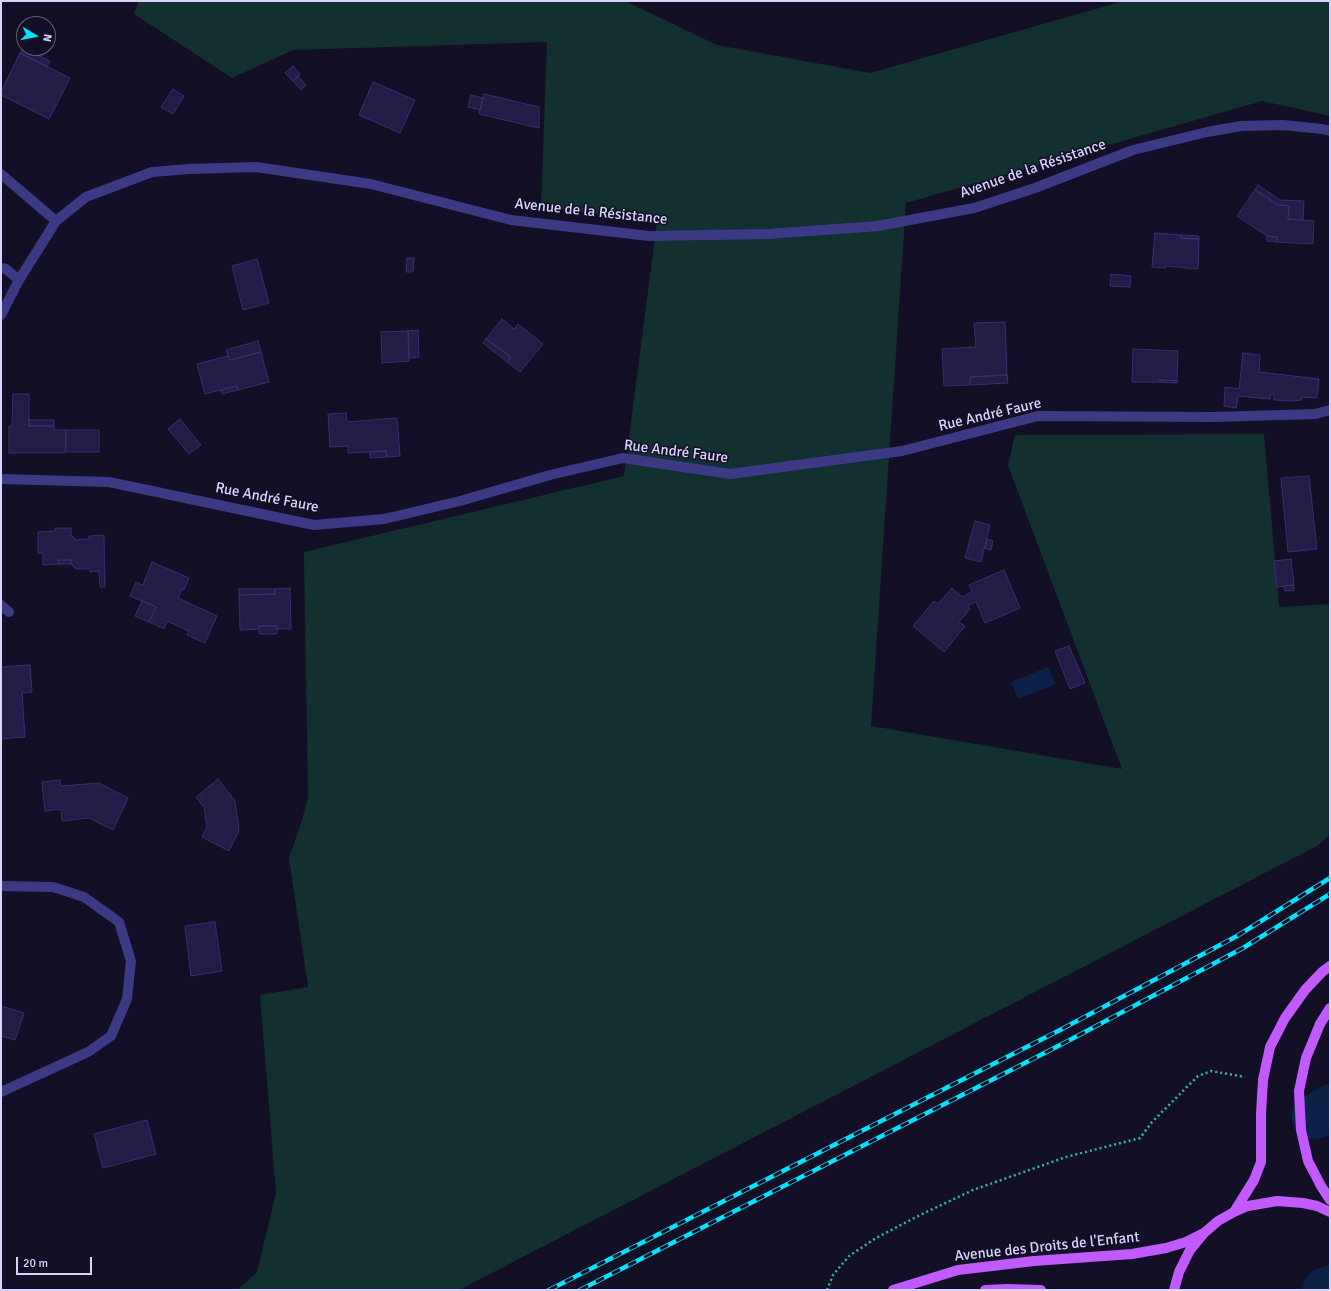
<!DOCTYPE html>
<html>
<head>
<meta charset="utf-8">
<style>
	body { margin:0 }
	#map { position:relative; width:1331px; height:1291px; overflow:hidden; background:#130f26; font-family:Signika,sans-serif }
	canvas { display:block }
	.frame { position:absolute; inset:0; border:2px solid #d9d4ff; pointer-events:none }
	.north { position:absolute; left:16px; top:16px; width:40px; height:40px; box-sizing:border-box; background:#130f26; border:1px solid #625e7d; border-radius:50%; rotate:100deg; font-size:11px; font-weight:700; line-height:16px; text-align:center; color:#d9d4ff }
	.north::after { content:''; display:block; margin:auto; width:14px; height:18px; background:#00e5ff; clip-path:polygon(50% 0,100% 100%,50% 72%,0 100%) }
	.scale { position:absolute; left:16px; top:1257px; width:76px; height:18px; box-sizing:border-box; border:2px solid #d9d4ff; border-top:0; padding-left:5px; font-size:12px; line-height:14px; white-space:nowrap; color:#d9d4ff; -webkit-text-stroke:3px #130f26; paint-order:stroke }
</style>
</head>
<body>
<div id="map">
<canvas width="1331" height="1291"></canvas>
<div class="frame"></div>
<div class="north">N</div>
<div class="scale">20 m</div>
</div>
<script>
const context = document.querySelector('canvas').getContext('2d');
context.lineJoin = 'round';
function fillPath(path, color) { context.fillStyle = color; context.fill(path, 'evenodd'); }
const toPath = rows => new Path2D(rows.map(r => 'M' + r).join(''));
function stroke(path, color, width, dash) { context.strokeStyle = color; context.lineWidth = width; context.lineCap = dash ? 'butt' : 'round'; context.setLineDash(dash || []); context.stroke(path); }
function label(font, color, halo, rows, align = 'center') {
  context.font = font + ' Signika,sans-serif'; context.lineWidth = 3; context.setLineDash([]); context.textBaseline = 'middle'; context.strokeStyle = halo; context.fillStyle = color; for (const [text, x, y, turn = 0] of rows) {
    context.save(); context.translate(x, y); context.rotate((+turn || 0) * Math.PI / 180); context.textAlign = isNaN(turn) ? turn : align; if (halo) context.strokeText(text, 0, 0); context.fillText(text, 0, 0); context.restore();
  }
}
fillPath(toPath([
	[139,1,625,1,717,45,870,73,1124,1,1330,1,1330,116,1262,101,906,203,871,726,1122,769,1008,465,1015,435,1264,434,1279,607,1330,604,1330,835,1317,846,459,1290,237,1290,257,1272,276,1193,260,995,308,987,289,858,302,820,308,798,304,552,624,476,657,222,541,207,547,42,293,50,232,78,134,14]
]), '#12302f');
fillPath(toPath([
	[1048,667,1056,684,1018,699,1011,682]
]), '#0c2248');
stroke(toPath([
	[1314,1117,1330,1107],
	[1325,1290,1330,1288]
]), '#0c2248', 45);
const building = toPath([
	[23,48,50,61,47,67,20,53,23,48],
	[20,53,70,78,49,119,1,95,1,92,20,53],
	[293,66,300,74,293,81,285,73,293,66],
	[298,76,306,85,301,90,293,81,298,76],
	[373,82,415,100,400,133,359,115,373,82],
	[173,89,184,96,173,114,161,107,173,89],
	[484,94,539,107,539,128,479,114,484,94],
	[471,95,483,98,480,110,468,107,471,95],
	[1258,185,1280,200,1304,201,1303,220,1288,219,1289,206,1278,205,1255,190,1258,185],
	[1255,190,1278,205,1289,206,1288,219,1314,221,1313,244,1277,242,1277,237,1267,236,1237,216,1255,190],
	[1155,233,1181,235,1181,238,1199,239,1198,269,1165,266,1166,268,1152,267,1155,233],
	[1181,235,1199,236,1199,239,1181,238,1181,235],
	[1267,236,1277,237,1277,242,1267,241,1267,236],
	[407,258,414,258,413,272,406,272,407,258],
	[257,259,269,303,243,310,232,266,257,259],
	[1111,274,1131,276,1130,287,1110,286,1111,274],
	[502,319,514,329,518,324,543,344,520,372,507,362,511,357,486,339,502,319],
	[1005,322,1007,375,970,377,970,385,944,386,942,349,976,347,974,323,1005,322],
	[418,330,419,357,409,358,408,331,418,330],
	[408,331,409,361,382,363,381,332,408,331],
	[486,339,511,357,507,362,483,343,486,339],
	[258,341,261,352,230,360,226,350,258,341],
	[1133,349,1178,351,1177,381,1160,380,1160,382,1132,382,1133,349],
	[261,352,269,382,238,390,236,386,205,394,197,364,228,356,230,360,261,352],
	[1243,353,1260,355,1259,372,1319,379,1317,398,1302,397,1302,400,1292,401,1274,400,1274,394,1271,394,1270,399,1238,396,1236,408,1224,406,1225,387,1239,389,1243,353],
	[1007,375,1008,383,970,385,970,377,1007,375],
	[1160,380,1177,381,1177,383,1160,382,1160,380],
	[236,386,238,390,222,394,221,390,236,386],
	[13,394,29,394,29,426,54,426,54,430,66,430,65,453,9,453,9,426,12,426,13,394],
	[346,413,347,422,397,418,400,456,387,457,386,451,348,453,348,446,330,447,328,414,346,413],
	[180,419,201,445,189,454,168,429,180,419],
	[29,420,54,420,54,426,29,426,29,420],
	[66,430,99,430,99,452,66,452,66,430],
	[386,451,387,457,370,458,370,452,386,451],
	[1309,476,1317,549,1288,552,1281,478,1309,476],
	[975,521,990,525,981,562,965,558,975,521],
	[56,528,71,528,71,535,76,540,89,539,89,536,104,535,105,587,100,587,99,571,90,572,90,569,76,569,71,564,71,560,58,560,59,564,43,565,43,553,38,553,38,532,55,531,56,528],
	[987,539,993,541,991,550,985,548,987,539],
	[1291,559,1294,585,1277,587,1274,561,1291,559],
	[58,560,71,560,71,564,59,564,58,560],
	[152,562,189,578,184,590,182,589,178,598,217,616,205,643,187,635,189,631,167,621,164,629,149,622,156,607,130,596,136,582,143,585,152,562],
	[1004,570,1020,608,985,623,976,602,968,605,970,609,959,622,965,626,944,652,913,626,934,601,938,604,952,588,962,597,972,592,969,585,1004,570],
	[1293,585,1294,590,1285,591,1284,586,1293,585],
	[290,588,291,629,276,629,277,626,259,626,259,629,240,630,239,595,275,594,275,589,290,588],
	[239,589,275,589,275,594,239,595,239,589],
	[142,601,156,607,149,622,135,616,142,601],
	[259,626,277,626,277,634,259,634,259,626],
	[1069,646,1085,683,1070,689,1055,651,1069,646],
	[30,665,32,692,22,693,25,737,1,739,1,667,30,665],
	[218,779,235,801,239,831,229,851,202,837,207,827,204,807,196,797,218,779],
	[60,780,61,786,99,783,128,798,113,830,89,818,62,821,61,809,45,811,42,782,60,780],
	[215,922,222,971,191,976,185,926,215,922],
	[1,1006,24,1013,15,1040,1,1036,1,1006],
	[147,1120,156,1154,103,1168,94,1134,147,1120]
]);
fillPath(building, '#241b47');
stroke(building, '#3b2d73', 1);
stroke(toPath([
	[827,1290,833,1275,849,1256,876,1238,918,1216,973,1190,1066,1157,1140,1138,1152,1122,1198,1076,1211,1071,1245,1077]
]), '#2fb8b0', 2.5, [2, 3]);
stroke(toPath([
	[1,605,9,612]
]), '#3d3a85', 10);
stroke(toPath([
	[1,174,56,221],
	[1,268,6,269,19,280],
	[1,315,19,280,56,221,86,197,152,172,189,169,256,167,371,184,511,220,649,236,768,234,878,226,974,208,1035,188,1133,150,1207,132,1241,126,1283,125,1322,129,1330,131],
	[1,479,109,482,314,525,384,519,460,501,550,475,623,458,730,474,902,451,1038,416,1213,417,1315,414,1330,410],
	[1,886,53,887,84,897,119,922,131,961,127,999,111,1036,88,1052,1,1092]
]), '#3d3a85', 10);
stroke(toPath([
	[1330,1008,1320,1024,1306,1058,1299,1091,1301,1130,1308,1161,1321,1186,1330,1200],
	[1234,1212,1254,1180,1261,1162,1261,1114,1263,1080,1270,1047,1285,1018,1305,990,1322,972,1330,966],
	[893,1290,958,1270,1034,1261,1132,1254,1166,1248,1186,1242,1204,1233],
	[985,1290,1007,1289,1041,1290],
	[1174,1290,1179,1272,1190,1250,1204,1233,1218,1221,1234,1212,1248,1206,1277,1201,1303,1203,1317,1206,1330,1212]
]), '#c25bff', 10);
const rail = toPath([
	[549,1290,1060,1030,1237,936,1330,878],
	[580,1290,1066,1042,1243,948,1330,894]
]);
stroke(rail, '#00e5ff', 4.5);
stroke(rail, '#130f26', 3, [9]);
label('15px', '#d9d4ff', '#130f26', [
	["Avenue de la Résistance",1033,169,-19],
	["Avenue de la Résistance",591,212,6],
	["Rue André Faure",990,415,-13],
	["Rue André Faure",676,452,7],
	["Rue André Faure",267,498,11],
	["Avenue des Droits de l'Enfant",1047,1247,-6]
]);
</script>
</body>
</html>
